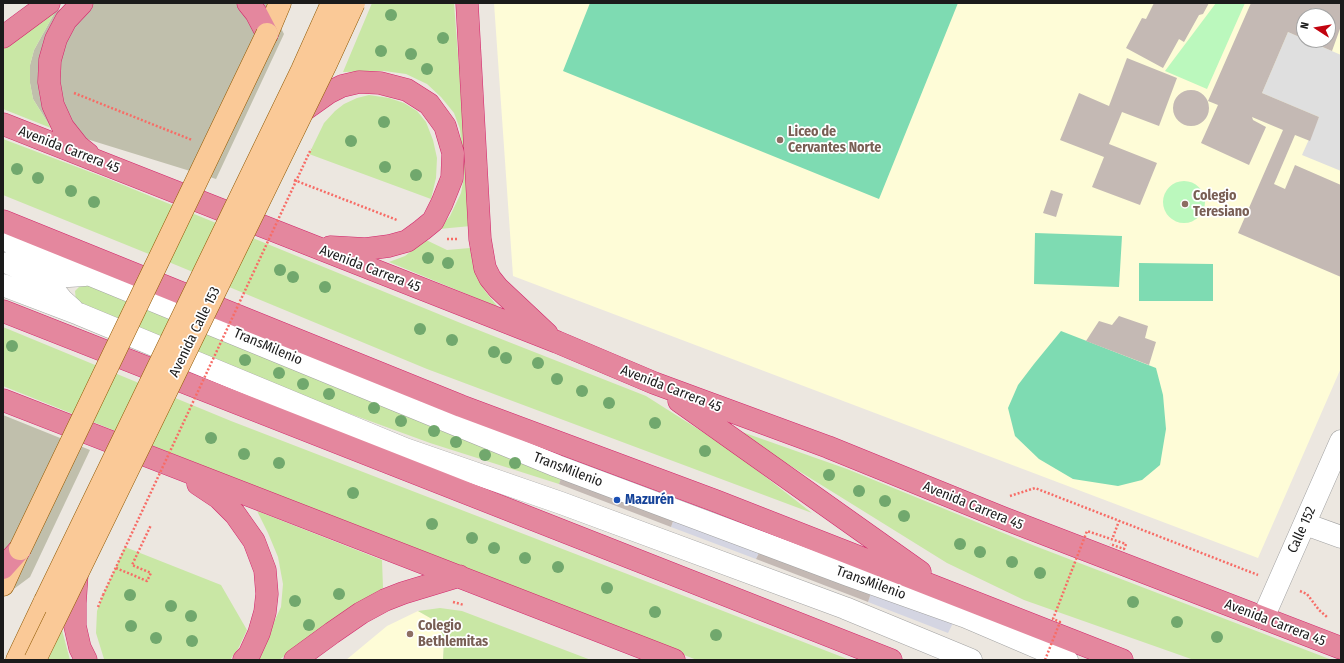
<!DOCTYPE html>
<html>
<head>
<meta charset="utf-8">
<style>
	body { margin:0 }
	#map { position:relative; width:1344px; height:663px; overflow:hidden; background:#ece7e0; font-family:"Fira Sans Condensed",sans-serif }
	canvas { display:block }
	.frame { position:absolute; inset:0; border:4px solid #1b1b1b; pointer-events:none }
	.north { position:absolute; left:1296px; top:8px; width:40px; height:40px; box-sizing:border-box; background:#fff; border:1px solid #a4a4a4; border-radius:50%; rotate:282deg; font-size:11px; font-weight:700; line-height:16px; text-align:center; color:#1b1b1b }
	.north::after { content:''; display:block; margin:auto; width:14px; height:18px; background:#c2030f; clip-path:polygon(50% 0,100% 100%,50% 72%,0 100%) }
</style>
</head>
<body>
<div id="map">
<canvas width="1344" height="663"></canvas>
<div class="frame"></div>
<div class="north">N</div>
</div>
<script>
const context = document.querySelector('canvas').getContext('2d');
context.lineJoin = 'round';
function fillPath(path, color) { context.fillStyle = color; context.fill(path, 'evenodd'); }
const toPath = rows => new Path2D(rows.map(r => 'M' + r).join(''));
function stroke(path, color, width, dash) { context.strokeStyle = color; context.lineWidth = width; context.lineCap = dash ? 'butt' : 'round'; context.setLineDash(dash || []); context.stroke(path); }
function label(font, color, halo, rows, align = 'center') {
  context.font = font + ' "Fira Sans Condensed",sans-serif'; context.lineWidth = 3.5; context.setLineDash([]); context.textBaseline = 'middle'; context.strokeStyle = halo; context.fillStyle = color; for (const [text, x, y, turn = 0] of rows) {
    context.save(); context.translate(x, y); context.rotate((+turn || 0) * Math.PI / 180); context.textAlign = isNaN(turn) ? turn : align; if (halo) context.strokeText(text, 0, 0); context.fillText(text, 0, 0); context.restore();
  }
}
fillPath(toPath([
	[494,3,1341,3,1341,368,1258,558,513,276],
	[1304,16,1328,16,1328,40,1304,40],
	[418,611,439,623,444,642,443,660,346,660,387,626]
]), '#fefcd7');
fillPath(toPath([
	[72,3,268,3,284,34,216,179,51,128,33,99,30,83,30,65,34,50,55,12],
	[3,415,90,450,30,577,3,597]
]), '#c0bfac');
fillPath(toPath([
	[372,3,454,3,471,226,439,229,450,216,461,193,464,177,460,129,454,113,441,97,427,84,406,74,384,71,343,72],
	[55,12,34,50,30,65,30,83,33,99,51,128,3,109,3,49],
	[369,95,389,98,404,103,417,111,426,122,433,140,437,158,436,178,431,199,309,154,324,123,335,111,344,104,357,98],
	[3,139,106,178,463,324,646,396,731,450,812,513,427,369,176,265,3,195],
	[424,239,447,250,470,248,473,264,485,291,498,307,389,262,405,256,414,249],
	[89,284,563,473,559,484,430,443,285,390,76,301,75,291,79,287],
	[3,327,231,421,850,660,697,660,473,574,3,386],
	[728,427,847,469,1035,546,1332,660,1194,660,1024,600,947,563],
	[257,511,382,560,383,588,360,602,279,660,256,660,281,607,283,584,278,557,268,533],
	[125,547,221,585,247,630,238,649,230,660,106,660,104,659,96,633,97,611,103,595],
	[440,608,462,611,591,660,443,660,444,642,439,623,418,611],
	[62,630,70,660,48,660]
]), '#c9e7a5');
fillPath(toPath([
	[1216,3,1245,3,1207,89,1165,71],
	'1163 202a21 21 0 1 1 42 0a21 21 0 1 1-42 0Z'
]), '#bbf8bd');
fillPath(toPath([
	[590,3,958,3,879,199,563,71],
	[1035,233,1122,236,1119,287,1034,284],
	[1139,263,1213,264,1213,301,1139,301],
	[1061,331,1156,368,1163,395,1166,429,1160,465,1142,480,1118,486,1073,479,1039,459,1015,436,1008,408,1018,385,1034,364]
]), '#7edbb2');
fillPath(toPath([
	[1288,32,1341,55,1341,171,1302,155,1319,117,1262,93]
]), '#dfdfdf');
fillPath(toPath([
	[673,521,759,553,756,559,671,527],
	[872,590,954,621,948,633,868,602]
]), '#d4d5e2');
fillPath(toPath([
	[1154,3,1209,3,1203,14,1199,15,1184,42,1179,39,1163,68,1126,48,1142,18,1146,19],
	[1251,3,1341,3,1341,26,1332,51,1306,40,1328,40,1328,16,1304,16,1304,39,1288,32,1262,93,1319,117,1310,141,1295,135,1274,184,1285,189,1295,165,1341,185,1341,277,1238,233,1283,130,1252,117,1253,120,1266,127,1249,165,1201,143,1218,105,1208,101],
	[1127,58,1177,78,1159,126,1122,112,1109,144,1157,163,1140,205,1092,187,1104,157,1060,140,1079,93,1109,106],
	'1173 108a18 18 0 1 1 36 0a18 18 0 1 1-36 0Z',
	[1051,190,1063,194,1056,217,1043,213],
	[1119,316,1148,326,1145,338,1156,342,1149,365,1086,341,1099,321,1112,325],
	[563,473,673,521,671,527,559,484],
	[759,553,872,590,868,602,756,559]
]), '#c4b9b4');
const minor = toPath([
	[3,239,557,466,848,575,966,617,1067,660],
	[8,263,37,275],
	[3,285,79,314,405,449,561,503,845,608,971,660],
	[72,309,62,300,49,284,37,275,52,277,85,275],
	[1305,524,1341,537],
	[1263,618,1341,441]
]);
const major = toPath([
	[267,34,280,3],
	[3,585,18,552],
	[17,660,45,601]
]);
const highway = toPath([
	[82,3,66,20,56,39,50,60,49,82,53,105,63,127,78,146,88,154],
	[248,3,256,13,267,34],
	[467,3,480,239,485,268,490,278,498,288,547,334],
	[3,37,49,3],
	[304,110,328,93,342,86,359,82,380,83,407,90,429,104,445,126,453,153,452,178,442,203,433,221,422,230,407,241,389,246,366,249,330,247],
	[3,124,557,342,654,383,828,447,1003,518,1341,648],
	[3,221,461,406,716,501,1122,660],
	[3,311,891,660],
	[3,400,674,660],
	[679,401,920,572],
	[198,484,219,498,235,514,254,541,265,570,267,594,265,612,259,633,249,655,244,660],
	[3,568,20,549],
	[77,573,75,603,75,626,80,648,86,660],
	[295,660,332,633,361,613,385,600,403,593,459,576]
]);
stroke(minor, '#a2a2a2', 23);
stroke(major, '#8f5802', 23);
stroke(highway, '#d1266b', 23);
stroke(toPath([
	[74,93,192,140],
	[294,180,397,220],
	[447,239,458,239],
	[1010,496,1035,488,1258,575],
	[1113,537,1119,521],
	[116,568,147,581,151,573,132,565,151,525],
	[1300,591,1307,594,1319,610,1327,617],
	[453,602,464,605],
	[98,607,103,595]
]), '#f76c66', 2.5, [2, 2]);
stroke(minor, '#fff', 22);
stroke(major, '#fac997', 22);
stroke(highway, '#e4879e', 22);
const majorBridge = toPath([
	[20,549,267,34],
	[45,601,302,70,332,3],
	[35,660,326,64,354,3]
]);
stroke(majorBridge, '#8f5802', 23, []);
stroke(toPath([
	[103,595,311,149],
	[1045,660,1060,622,1053,619,1087,531,1126,544,1124,549,1110,544]
]), '#f76c66', 2.5, [2, 2]);
stroke(majorBridge, '#fac997', 22);
context.fillStyle = '#71a86d';
for (const [x, y] of [
	[391,15],
	[443,38],
	[381,51],
	[411,54],
	[427,69],
	[384,122],
	[351,141],
	[385,167],
	[17,169],
	[416,175],
	[38,178],
	[71,191],
	[94,202],
	[428,258],
	[448,263],
	[280,270],
	[293,277],
	[325,287],
	[420,329],
	[452,340],
	[12,346],
	[494,352],
	[506,358],
	[245,360],
	[538,363],
	[279,373],
	[557,379],
	[303,384],
	[582,391],
	[329,394],
	[609,403],
	[374,408],
	[401,421],
	[655,423],
	[434,431],
	[211,438],
	[456,442],
	[705,451],
	[244,454],
	[485,455],
	[279,463],
	[515,463],
	[829,475],
	[859,491],
	[353,493],
	[885,501],
	[904,516],
	[432,524],
	[472,538],
	[960,544],
	[494,548],
	[980,552],
	[525,558],
	[1012,562],
	[558,567],
	[1040,573],
	[607,588],
	[339,594],
	[130,595],
	[295,601],
	[1133,602],
	[171,606],
	[655,612],
	[191,616],
	[1177,622],
	[309,625],
	[131,626],
	[716,635],
	[1217,637],
	[156,638],
	[192,641]
]) { context.beginPath(); context.arc(x, y, 6, 0, 2 * Math.PI); context.fill(); }
for (const [x, y, r, color] of [
	[780,140,4,"#8d6e63"],
	[1185,204,4,"#8d6e63"],
	[617,500,4,"#1a4fb4"],
	[410,634,4,"#8d6e63"]
]) { const dot = new Path2D(); dot.arc(x, y, r, 0, 2 * Math.PI); context.fillStyle = color; context.fill(dot); stroke(dot, '#fff', 1.5); }
label('bold 14px', '#785e54', '#fff', [
	["Liceo de",788,132],
	["Cervantes Norte",788,148],
	["Colegio",1193,196],
	["Teresiano",1193,212],
	["Colegio",418,626],
	["Bethlemitas",418,642]
], 'left');
label('14px', '#1b1b1b', '#fff', [
	["Avenida Carrera 45",69,150,21],
	["Avenida Carrera 45",370,269,21],
	["Avenida Calle 153",195,332,-64],
	["TransMilenio",268,347,23],
	["Avenida Carrera 45",671,389,21],
	["TransMilenio",568,470,21],
	["Avenida Carrera 45",973,506,22],
	["Calle 152",1302,530,-66],
	["TransMilenio",871,583,20],
	["Avenida Carrera 45",1275,623,21]
]);
label('bold 14px', '#164399', '#fff', [
	["Mazurén",625,500]
], 'left');
</script>
</body>
</html>
